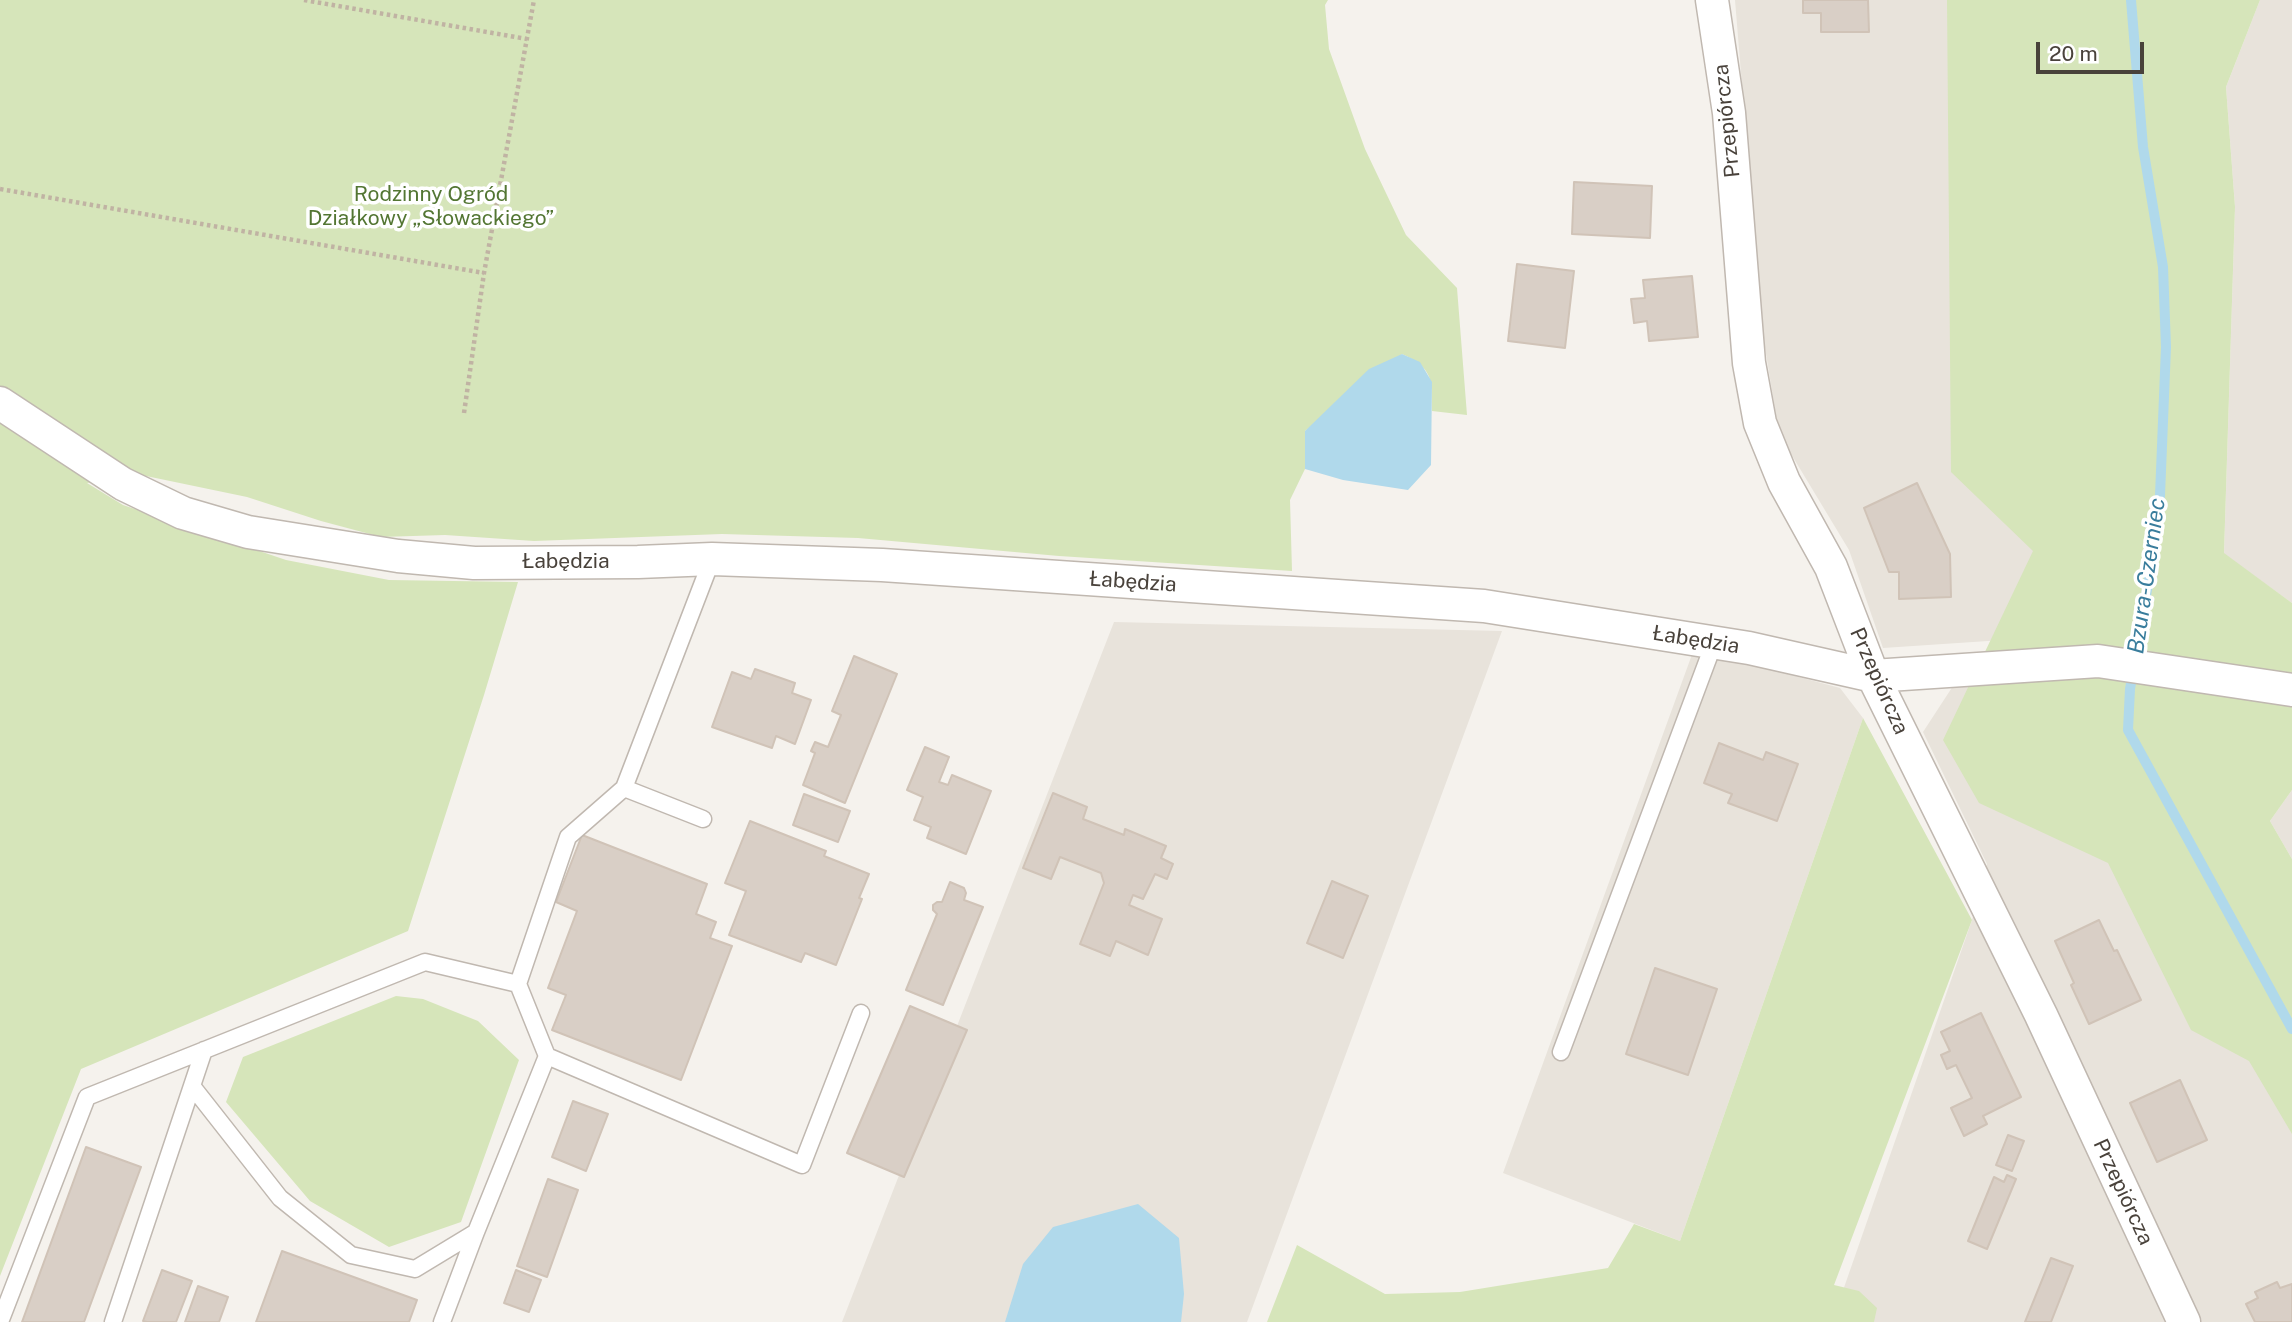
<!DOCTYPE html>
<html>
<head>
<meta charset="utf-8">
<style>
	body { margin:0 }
	#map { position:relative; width:2292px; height:1322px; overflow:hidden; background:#f5f2ed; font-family:"Public Sans",sans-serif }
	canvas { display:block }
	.scale { position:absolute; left:2036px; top:42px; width:108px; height:32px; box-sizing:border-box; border:4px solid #49423b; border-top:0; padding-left:9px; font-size:21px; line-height:24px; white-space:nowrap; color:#49423b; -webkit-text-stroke:5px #fff; paint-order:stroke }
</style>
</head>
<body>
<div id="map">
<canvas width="2292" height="1322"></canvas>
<div class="scale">20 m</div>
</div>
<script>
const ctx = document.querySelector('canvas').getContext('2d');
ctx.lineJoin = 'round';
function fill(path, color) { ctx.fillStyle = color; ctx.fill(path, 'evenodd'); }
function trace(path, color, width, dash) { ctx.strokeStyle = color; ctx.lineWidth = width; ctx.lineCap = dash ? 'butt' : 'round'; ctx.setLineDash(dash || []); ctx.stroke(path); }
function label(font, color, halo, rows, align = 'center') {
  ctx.font = font + ' "Public Sans",sans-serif'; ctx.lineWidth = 7; ctx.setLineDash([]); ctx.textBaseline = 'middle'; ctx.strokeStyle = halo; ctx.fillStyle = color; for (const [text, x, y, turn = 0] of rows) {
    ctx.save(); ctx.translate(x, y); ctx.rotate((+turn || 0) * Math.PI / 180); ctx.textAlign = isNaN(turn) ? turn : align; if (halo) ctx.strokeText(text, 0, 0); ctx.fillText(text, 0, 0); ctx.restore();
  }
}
fill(new Path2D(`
	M1735,0H1950L2108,633L1883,648L1849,550L1779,434L1762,329Z
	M2260,0H2292V603L2224,554L2235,207L2226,87Z
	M1114,622L1502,631L1247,1322H842Z
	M1694,649L1840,688L1863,718L1680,1241L1503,1173Z
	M2116,675L2292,1083V1322H1832L1972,920L1987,864L1923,732L1953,686Z
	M2292,790V859L2270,821Z`), '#e8e3db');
fill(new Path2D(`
	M0,0H1328L1325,5L1329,49L1365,149L1406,235L1457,288L1467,415L1432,411C1432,379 1433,368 1402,354L1305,431V469L1290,500L1292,571L1059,556L858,538L722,534L534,541L445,535L381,537L321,521L247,497L146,476L87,483L123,505L286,560L389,580L518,582L484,695L408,931L81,1069L0,1276Z
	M1947,0H2260L2226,87L2235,207L2224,553L2292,603V790L2270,821L2292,859V1134L2249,1061L2191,1030L2108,863L1979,803L1943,740L2033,551L1951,472Z
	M1863,718L1972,920L1834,1285L1859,1291L1877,1308L1874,1322H1267L1297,1245L1385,1294L1460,1292L1608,1268L1634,1224L1680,1241Z
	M396,996L423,999L478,1021L519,1060L461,1222L389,1247L310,1201L226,1102L243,1057Z`), '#d6e5ba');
fill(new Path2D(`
	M1402,354L1420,362L1432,382L1431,465L1408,490L1343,480L1305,469V431L1369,369Z
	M1138,1204L1179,1238L1184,1294L1181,1322H1005L1023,1264L1053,1227Z`), '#b0d9eb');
trace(new Path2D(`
	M2131,0L2143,147L2163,267L2166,347L2159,520L2130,689L2128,730L2292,1029`), '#b0d9eb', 10);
const building = new Path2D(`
	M1803,0H1868L1869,32H1821V13H1803Z
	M1574,182L1652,186L1650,238L1572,234Z
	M1517,264L1574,271L1565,348L1508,341Z
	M1692,276L1698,337L1649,341L1647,321L1634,323L1631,299L1645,298L1643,280Z
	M1917,483L1950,554L1951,597L1899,599V572H1889L1864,508Z
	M854,656L897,674L845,803L803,785L815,753L811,751L815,742L828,747L841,715L832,711Z
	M755,669L795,683L792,693L811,700L795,744L776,736L772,748L712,727L732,672L751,679Z
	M1719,743L1763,760L1766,752L1798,764L1777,821L1728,803L1732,794L1704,783Z
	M925,747L949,757L939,782L948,785L952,775L991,791L966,854L927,838L931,827L914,820L923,797L907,790Z
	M1053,793L1087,807L1083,819L1124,835L1125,829L1166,846L1161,858L1173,864L1167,879L1155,874L1143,899L1133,895L1129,905L1162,919L1148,955L1116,941L1110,956L1080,944L1104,883L1101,873L1060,857L1051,879L1023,868Z
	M804,794L850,811L838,842L793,825Z
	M750,821L826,851L824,856L869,874L859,898L862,899L836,965L805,953L801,962L729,935L746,891L725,883Z
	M582,835L707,884L696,914L716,922L710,938L732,946L681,1080L552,1030L566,995L548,988L577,911L556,902Z
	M1332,881L1368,896L1343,958L1307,943Z
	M950,882L964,888L966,893L964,900L983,907L943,1005L906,990L937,914L933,910V905L937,902H942Z
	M2099,920L2114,951L2117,950L2141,1000L2089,1024L2071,985L2074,983L2055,941Z
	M1655,968L1717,989L1688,1075L1626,1054Z
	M910,1006L967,1030L904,1177L847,1153Z
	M1981,1013L2021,1097L1983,1116L1987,1124L1964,1136L1951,1108L1972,1098L1956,1065L1947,1069L1941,1055L1950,1051L1941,1032Z
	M2180,1080L2207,1140L2157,1162L2130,1103Z
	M573,1101L608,1114L586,1171L552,1157Z
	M2008,1135L2024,1141L2012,1171L1996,1165Z
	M86,1147L141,1167L84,1322H22Z
	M2007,1175L2016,1179L1987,1249L1968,1241L1994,1177L2004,1182Z
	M548,1179L578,1190L547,1277L517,1266Z
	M282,1251L417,1300L409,1322H256Z
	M2051,1258L2073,1266L2051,1322H2025Z
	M162,1270L192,1281L176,1322H147L143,1321Z
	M516,1270L541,1280L529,1312L504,1303Z
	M2277,1282L2280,1288L2292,1284V1322H2255L2246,1304L2258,1298L2255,1292Z
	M198,1286L228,1297L219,1322H185Z`);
fill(building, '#d9cfc6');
trace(building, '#d0c3b7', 2);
const service = new Path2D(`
	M703,819L624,788L712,559
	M1561,1052L1714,643
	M547,1056L802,1165L861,1013
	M192,1086L280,1198L351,1255L415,1269L476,1232L547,1056L518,984
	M0,1322L87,1097L425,962L518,984L568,837L624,788
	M113,1322L204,1050
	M442,1322L476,1232`);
const minor = new Path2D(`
	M1712,0L1729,113L1749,363L1760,423L1784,482L1831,567L1873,676L2041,1015L2184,1322
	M0,403L123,484L183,513L248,532L398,556L474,563L638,562L712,559L882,565L1484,606L1749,648L1873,676L2098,661L2292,690`);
trace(service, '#c0b8b0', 19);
trace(minor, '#c0b8b0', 35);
trace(new Path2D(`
	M304,0L527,39
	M0,189L484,273
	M464,413L484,273L534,0`), '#c0b3a3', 4.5, [3.5, 3.5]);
trace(service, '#fff', 16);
trace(minor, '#fff', 32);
label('21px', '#49423b', '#fff', [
	["Przepiórcza",1727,121,-96],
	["Łabędzia",566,562],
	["Łabędzia",1133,582,4],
	["Łabędzia",1696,640,9],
	["Przepiórcza",1879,681,66],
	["Przepiórcza",2123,1192,65]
]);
label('21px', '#537633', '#fff', [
	["Rodzinny Ogród",431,195],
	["Działkowy „Słowackiego”",431,219]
]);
label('italic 23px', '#397d9c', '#fff', [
	["Bzura-Czerniec",2147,576,-82]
]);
</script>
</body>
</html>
